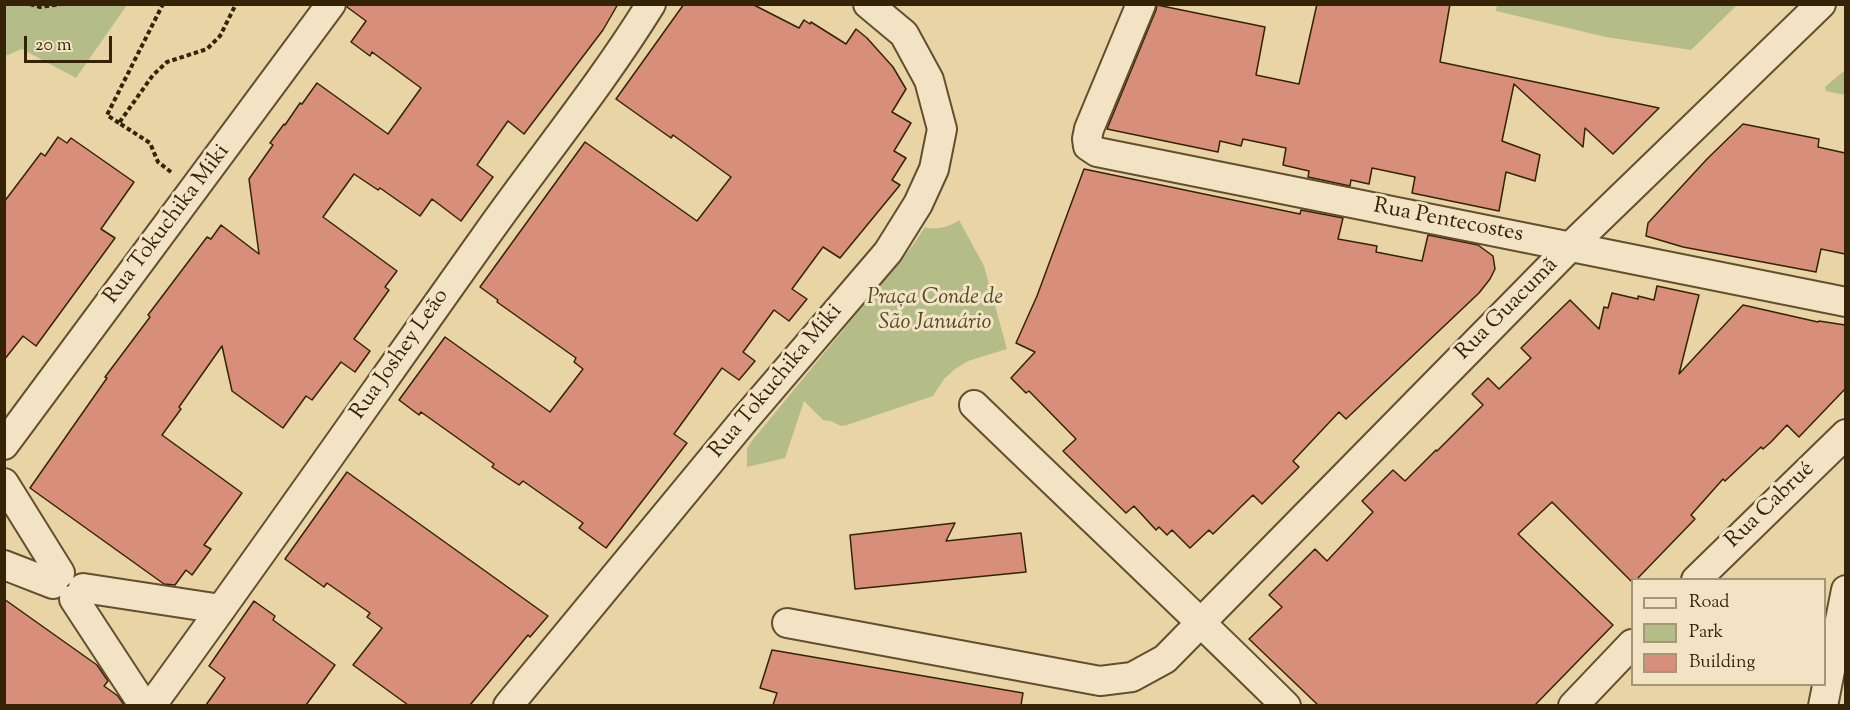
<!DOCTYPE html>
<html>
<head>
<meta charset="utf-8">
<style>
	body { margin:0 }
	#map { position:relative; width:1850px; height:710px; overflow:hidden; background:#e9d4a5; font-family:"Sorts Mill Goudy",serif }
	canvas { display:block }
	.frame { position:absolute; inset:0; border:6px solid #352307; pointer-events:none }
	.legend { position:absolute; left:1631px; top:578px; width:195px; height:108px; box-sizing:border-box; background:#f1e3c4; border:2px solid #a69678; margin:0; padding:8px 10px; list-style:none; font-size:18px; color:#352307 }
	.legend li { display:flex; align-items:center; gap:12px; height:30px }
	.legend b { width:30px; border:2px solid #a69678 }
	.scale { position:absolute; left:24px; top:36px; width:88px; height:27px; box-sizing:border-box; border:3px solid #352307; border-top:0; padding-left:8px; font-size:18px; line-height:21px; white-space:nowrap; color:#352307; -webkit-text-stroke:4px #f1e3c4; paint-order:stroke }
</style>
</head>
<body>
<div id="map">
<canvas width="1850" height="710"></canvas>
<div class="frame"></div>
<ul class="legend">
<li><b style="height:8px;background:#f1e3c4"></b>Road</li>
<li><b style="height:16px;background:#b4bd88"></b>Park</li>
<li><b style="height:16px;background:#d78f7b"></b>Building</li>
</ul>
<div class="scale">20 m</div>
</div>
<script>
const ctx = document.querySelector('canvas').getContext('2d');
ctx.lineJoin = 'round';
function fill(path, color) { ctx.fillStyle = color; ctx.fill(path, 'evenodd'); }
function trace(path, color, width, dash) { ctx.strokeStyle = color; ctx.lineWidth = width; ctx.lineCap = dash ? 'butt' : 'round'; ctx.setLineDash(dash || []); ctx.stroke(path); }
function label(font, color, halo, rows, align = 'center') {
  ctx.font = font + ' "Sorts Mill Goudy",serif'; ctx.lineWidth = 6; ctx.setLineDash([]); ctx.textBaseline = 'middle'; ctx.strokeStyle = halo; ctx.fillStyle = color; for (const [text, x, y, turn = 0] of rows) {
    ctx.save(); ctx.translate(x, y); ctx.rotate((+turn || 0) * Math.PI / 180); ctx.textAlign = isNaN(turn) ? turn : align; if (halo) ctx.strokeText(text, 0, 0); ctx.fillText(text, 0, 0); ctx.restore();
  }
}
fill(new Path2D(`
	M5,4H127V5L76,78L22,49L5,56Z
	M1497,5V4L1737,5L1691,50L1606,37L1496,11Z
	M1845,70V95L1826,91L1825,87Z
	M959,220L984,266L1007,349L968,361L955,369L944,379L933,396L847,425L841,426L831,421L823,420L804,401L785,458L747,467V449L751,442L913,245L925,227C934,231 952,226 959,220Z`), '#b4bd88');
const building = new Path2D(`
	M347,4H618L603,30L524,134L508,121L477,165L493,177L461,221L432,199L420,216L380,188L378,190L354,174L323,217L397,271L385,287L389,290L354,339L370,351L355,372L341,362L312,400L306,396L283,428L232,391L222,346L179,407L181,409L162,435L242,493L204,545L211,549L192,575L186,570L175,585L164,584L30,488L107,378L105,377L150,317L148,315L207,237L211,239L221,225L259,254L249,179L273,145L270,143L284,124L285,125L300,103L302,104L317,83L388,134L421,88L372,52L370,56L351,42L366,21L347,7Z
	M684,4H752L799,28L804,20L810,24L811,22L846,44L856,29L867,38L893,67L906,89L892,112L911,123L894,151L906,158L892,180L900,185L840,258L823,247L792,289L807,299L789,321L774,310L743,352L755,361L739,380L722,368L674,434L687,443L606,548L579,528L583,523L523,481L519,485L492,467L494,464L421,412L419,415L399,400L445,337L550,412L583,369L574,362L576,358L497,302L498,300L480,287L585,142L697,221L731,177L673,135L671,138L616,99Z
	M1317,4H1450L1440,62L1659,108L1613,154L1585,128L1583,147L1514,84L1502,141L1540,155L1535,181L1506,172L1499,211L1412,193L1415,177L1372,168L1369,184L1351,180L1350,186L1308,177L1309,171L1283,165L1286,148L1243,139L1241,146L1220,141L1218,152L1107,129L1156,10L1157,5L1265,27L1256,75L1299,84Z
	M1743,124L1819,139L1818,147L1845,153V254L1821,249L1816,272L1683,247L1646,236L1648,223L1707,159Z
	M58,137L67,143L71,138L134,182L101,229L115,238L36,346L23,336L4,360V202L41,153L45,156Z
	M1084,169L1300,214L1301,210L1343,218L1338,239L1377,246L1376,252L1422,261L1428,235L1478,245L1493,256L1495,269L1490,279L1479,293L1346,419L1339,412L1293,461L1299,467L1262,504L1253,495L1213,534L1209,530L1190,548L1172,530L1167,535L1159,527L1156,530L1134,506L1126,513L1063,451L1076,439L1029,391L1026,393L1011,378L1035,352L1016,343L1037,296Z
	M1657,286L1699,295L1679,374L1743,305L1818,322L1819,321L1845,325V389L1799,437L1787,425L1771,442L1763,449L1761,447L1725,481L1723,479L1691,515L1695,519L1637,579H1632V582L1552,502L1518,534L1613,625L1535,705H1318L1249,639L1282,607L1269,595L1315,549L1327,561L1373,512L1362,501L1393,470L1405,481L1436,450L1437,451L1483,405L1472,394L1488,378L1499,389L1531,358L1521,348L1570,300L1599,329L1604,307L1608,308L1612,293L1638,299V296L1654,300Z
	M347,472L548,616L530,637L528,635L470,705H408L353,665L382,628L367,617L370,613L327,583L324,587L285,559Z
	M955,523L946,541L1021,533L1026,572L855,589L850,535Z
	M4,599L97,665L108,681L104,686L118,696L124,705H4Z
	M254,601L275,616L273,620L335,665L306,705H206L225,678L209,666Z
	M772,650L1023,693L1021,705H773L777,693L760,688Z`);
fill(building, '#d78f7b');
trace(building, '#352307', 1.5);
const street = new Path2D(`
	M1141,4L1089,129L1087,139L1088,146L1097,152L1846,302
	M974,405C1077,505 1183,604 1286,706
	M4,445L331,4
	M4,483L60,573
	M4,565L53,584
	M1696,580L1846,434
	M83,588L221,609
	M74,599L144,706
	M787,623L1100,681L1132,677L1165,659L1571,246L1821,4
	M151,706C264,551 374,393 485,237C540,159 601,85 651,4
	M508,706L745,419L888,252L918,204L934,169L942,129L929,80L904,34L868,4
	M1573,706L1632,644
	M1823,706L1846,590`);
trace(street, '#624f2e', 32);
trace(new Path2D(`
	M30,4L40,7L61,4
	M119,123L107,115L163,4
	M171,172L158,162L150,143L119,123L153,75L167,62L207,49L220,36L236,4`), '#352307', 4, [4.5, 3]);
trace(street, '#f1e3c4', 28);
label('22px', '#352307', '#f1e3c4', [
	["Rua Pentecostes",1448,222,11],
	["Rua Tokuchika Miki",168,225,-53],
	["Rua Guacumã",1508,310,-45],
	["Rua Joshey Leão",401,355,-55],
	["Rua Tokuchika Miki",777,382,-50],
	["Rua Cabrué",1771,506,-44]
]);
label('italic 22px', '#554a27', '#f1e3c4', [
	["Praça Conde de",935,299],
	["São Januário",935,324]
]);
</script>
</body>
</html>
